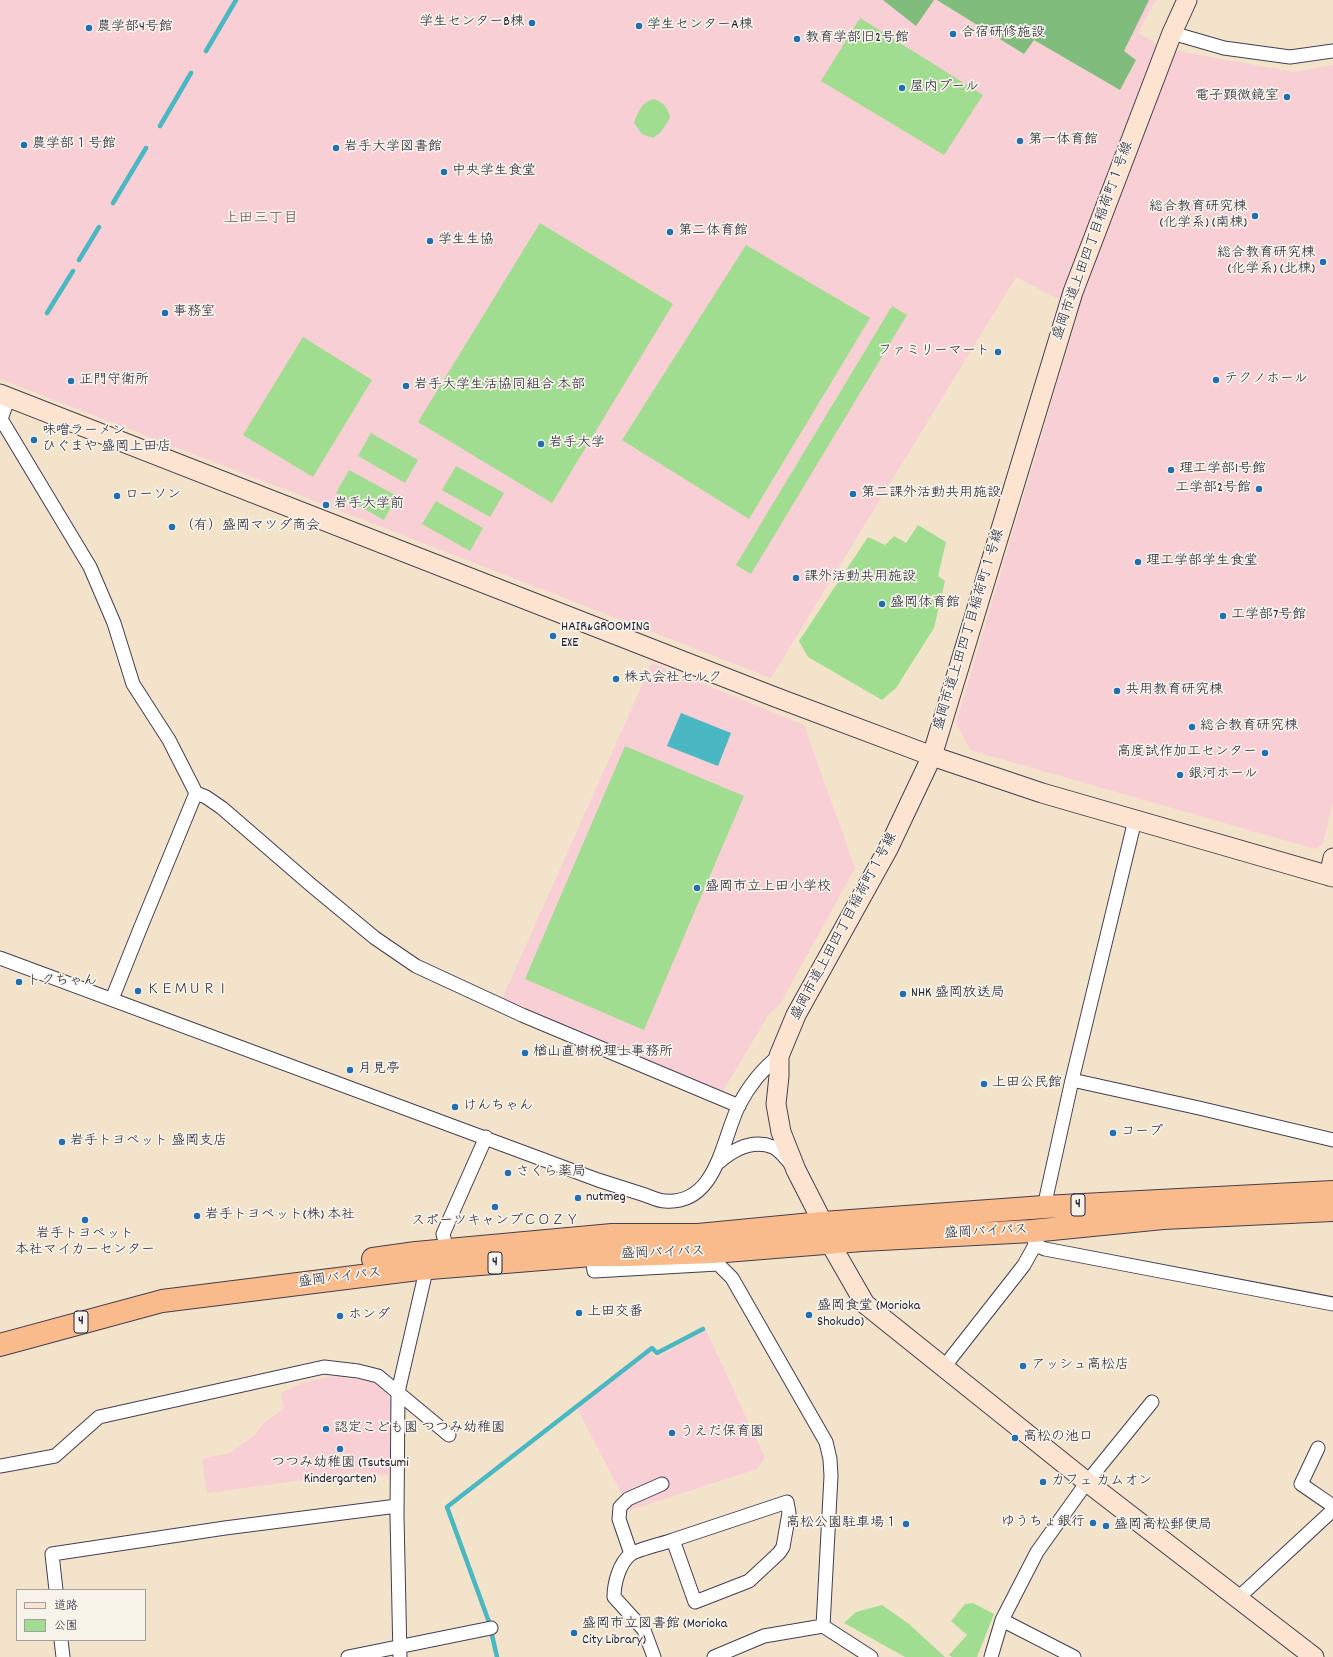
<!DOCTYPE html>
<html>
<head>
<meta charset="utf-8">
<style>
	body { margin:0 }
	#map { position:relative; width:1333px; height:1657px; overflow:hidden; background:#f4e3cb; font-family:Dekko,"Klee One",sans-serif }
	canvas { display:block }
	.legend { position:absolute; left:16px; top:1589px; width:130px; height:52px; box-sizing:border-box; background:#f7f3e8; border:1px solid #a29fa3; margin:0; padding:5px 7px; list-style:none; font-size:12px; color:#22223b }
	.legend li { display:flex; align-items:center; gap:8px; height:20px }
	.legend b { width:20px; border:1px solid #a29fa3 }
</style>
</head>
<body>
<div id="map">
<canvas width="1333" height="1657"></canvas>
<ul class="legend">
<li><b style="height:5px;background:#fde4d1"></b>道路</li>
<li><b style="height:11px;background:#a0dd91"></b>公園</li>
</ul>
</div>
<script>
const ctx = document.querySelector('canvas').getContext('2d');
ctx.lineJoin = 'round';
function fill(path, color) { ctx.fillStyle = color; ctx.fill(path, 'evenodd'); }
function trace(path, color, width, dash) { ctx.strokeStyle = color; ctx.lineWidth = width; ctx.lineCap = dash ? 'butt' : 'round'; ctx.setLineDash(dash || []); ctx.stroke(path); }
function label(font, color, halo, rows, align = 'center') {
  ctx.font = font + ' Dekko,"Klee One",sans-serif'; ctx.lineWidth = 3.5; ctx.setLineDash([]); ctx.textBaseline = 'middle'; ctx.strokeStyle = halo; ctx.fillStyle = color; for (const [text, x, y, turn = 0] of rows) {
    ctx.save(); ctx.translate(x, y); ctx.rotate((+turn || 0) * Math.PI / 180); ctx.textAlign = isNaN(turn) ? turn : align; if (halo) ctx.strokeText(text, 0, 0); ctx.fillText(text, 0, 0); ctx.restore();
  }
}
fill(new Path2D(`
	M0,0H1156L1138,33L1166,49L1294,72L1333,65V801L1323,844L1315,849L970,750L956,723L1079,310L1016,277L771,678L0,379Z
	M652,663L804,725L855,868L780,1004L769,1014L723,1091L502,999Z
	M706,1330L765,1458L757,1469L630,1510L577,1408L650,1351L656,1358Z
	M332,1376L374,1382L389,1396L393,1409L389,1475L354,1473L207,1493L202,1459L230,1453L255,1435L265,1422L284,1409L281,1393L302,1383Z`), '#f7cfd4');
fill(new Path2D(`
	M860,18L983,95L944,155L821,81Z
	M653,99C662,101 669,108 670,118L661,132L653,138L642,134L634,123C638,112 641,103 653,99Z
	M540,223L673,304L552,503L418,422Z
	M746,245L870,318L749,519L622,440Z
	M892,306L907,315L751,574L736,565Z
	M303,337L372,380L313,477L243,435Z
	M371,433L418,460L405,483L358,456Z
	M456,466L504,493L490,517L442,490Z
	M349,470L397,496L384,520L336,493Z
	M436,501L483,528L470,551L422,524Z
	M918,525L946,542L938,576L945,581L934,628L896,688L882,700L808,657L799,641L868,537L885,545L894,536L906,543Z
	M625,746L744,796L644,1030L525,979Z
	M973,1603L994,1614L977,1657H952L949,1655L967,1635L951,1621L965,1604Z
	M882,1605L909,1624L945,1657H905L844,1623L856,1612Z`), '#a0dd91');
fill(new Path2D(`
	M883,0H934L916,26Z
	M937,0H1149L1124,51L1136,60L1120,90L1034,40L1024,54Z`), '#80bc7b');
fill(new Path2D(`
	M681,713L731,733L718,766L667,746Z`), '#4ab8c2');
trace(new Path2D(`
	M206,51L236,0
	M160,126L191,73
	M113,203L146,148
	M79,260L99,227
	M47,313L73,271
	M497,1657L489,1622L447,1507L652,1348L657,1353L703,1329`), '#4ab8c2', 4.5);
const street = new Path2D(`
	M1172,33L1224,48L1290,57L1333,51
	M9,397L1,419L90,567L114,623L133,684L169,740L196,793L206,797L222,808L311,885L375,938L416,966L522,1015L739,1106
	M0,958L598,1180C614,1185 629,1190 645,1195C651,1197 658,1201 665,1201C717,1205 722,1139 739,1105C749,1086 762,1069 779,1056
	M112,999L140,929L196,793
	M1072,1080L1199,1108L1333,1140
	M719,1162C734,1149 753,1139 773,1147C780,1150 786,1159 791,1164
	M1044,1207L1072,1080L1135,820
	M1032,1231L1035,1245L1045,1249L1333,1304
	M447,1250L443,1234L486,1137
	M592,1255L594,1271L718,1264L732,1278L826,1442L830,1459L831,1476L823,1626
	M944,1367L1024,1265L1035,1245
	M1318,1448L1301,1484L1333,1506
	M0,1466L55,1456L99,1417L324,1367L358,1371L378,1376L449,1435
	M787,1502L789,1513L783,1547L779,1553L749,1581L695,1602L673,1540Z
	M631,1554L619,1519L620,1507L628,1499L662,1484
	M56,1590L52,1554L225,1528L397,1506
	M1237,1599L1333,1510
	M1002,1620L1074,1657
	M61,1640L63,1657
	M348,1657L491,1628
	M400,1657L397,1516L398,1392L428,1262
	M654,1657L644,1630L614,1597C614,1584 619,1563 631,1554C636,1550 665,1543 673,1540
	M714,1657L764,1636L823,1626L871,1657
	M991,1657L1002,1620L1037,1552L1087,1482L1152,1402`);
const secondary = new Path2D(`
	M1187,0L1172,33L1073,292L932,756L888,849L796,1015L779,1056V1076L776,1104L781,1132L796,1170L823,1223L830,1243L865,1304L1087,1482L1314,1657
	M0,394L775,697L932,756L1042,793L1333,877
	M1329,876L1333,858`);
const highway = new Path2D(`
	M373,1259L416,1253L612,1235H698L823,1223L1044,1207L1333,1192
	M0,1345L162,1301L418,1269L592,1255H630L713,1252L862,1240L1032,1231L1163,1218L1333,1210`);
trace(street, '#423f51', 15);
trace(secondary, '#423f51', 21);
trace(highway, '#423f51', 24);
trace(street, '#fff', 13);
trace(secondary, '#fde4d1', 19);
trace(highway, '#fabb8c', 22);
for (const [x, y, r, color] of [
	[532,23,4,"#1f6fb2"],
	[639,26,4,"#1f6fb2"],
	[89,28,4,"#1f6fb2"],
	[953,34,4,"#1f6fb2"],
	[797,39,4,"#1f6fb2"],
	[902,88,4,"#1f6fb2"],
	[1287,97,4,"#1f6fb2"],
	[1020,141,4,"#1f6fb2"],
	[24,145,4,"#1f6fb2"],
	[336,148,4,"#1f6fb2"],
	[444,172,4,"#1f6fb2"],
	[1255,216,4,"#1f6fb2"],
	[670,232,4,"#1f6fb2"],
	[430,241,4,"#1f6fb2"],
	[1323,262,4,"#1f6fb2"],
	[165,313,4,"#1f6fb2"],
	[998,352,4,"#1f6fb2"],
	[1216,380,4,"#1f6fb2"],
	[71,381,4,"#1f6fb2"],
	[406,386,4,"#1f6fb2"],
	[34,440,4,"#1f6fb2"],
	[541,444,4,"#1f6fb2"],
	[1171,470,4,"#1f6fb2"],
	[1259,489,4,"#1f6fb2"],
	[853,494,4,"#1f6fb2"],
	[117,496,4,"#1f6fb2"],
	[326,505,4,"#1f6fb2"],
	[172,527,4,"#1f6fb2"],
	[1138,562,4,"#1f6fb2"],
	[796,578,4,"#1f6fb2"],
	[882,604,4,"#1f6fb2"],
	[1223,616,4,"#1f6fb2"],
	[553,636,4,"#1f6fb2"],
	[616,679,4,"#1f6fb2"],
	[1117,691,4,"#1f6fb2"],
	[1192,727,4,"#1f6fb2"],
	[1265,753,4,"#1f6fb2"],
	[1180,775,4,"#1f6fb2"],
	[697,888,4,"#1f6fb2"],
	[19,982,4,"#1f6fb2"],
	[138,991,4,"#1f6fb2"],
	[903,994,4,"#1f6fb2"],
	[525,1053,4,"#1f6fb2"],
	[350,1070,4,"#1f6fb2"],
	[984,1084,4,"#1f6fb2"],
	[455,1107,4,"#1f6fb2"],
	[1113,1133,4,"#1f6fb2"],
	[62,1142,4,"#1f6fb2"],
	[508,1173,4,"#1f6fb2"],
	[578,1198,4,"#1f6fb2"],
	[495,1207,4,"#1f6fb2"],
	[197,1216,4,"#1f6fb2"],
	[85,1220,4,"#1f6fb2"],
	[579,1313,4,"#1f6fb2"],
	[809,1315,4,"#1f6fb2"],
	[340,1316,4,"#1f6fb2"],
	[1023,1366,4,"#1f6fb2"],
	[326,1429,4,"#1f6fb2"],
	[672,1433,4,"#1f6fb2"],
	[1015,1438,4,"#1f6fb2"],
	[340,1449,4,"#1f6fb2"],
	[1043,1482,4,"#1f6fb2"],
	[1093,1523,4,"#1f6fb2"],
	[906,1524,4,"#1f6fb2"],
	[1106,1526,4,"#1f6fb2"],
	[574,1633,4,"#1f6fb2"]
]) { const dot = new Path2D(); dot.arc(x, y, r, 0, 2 * Math.PI); ctx.fillStyle = color; ctx.fill(dot); trace(dot, '#f7f3e8', 1.5); }
for (const [x, y, w] of [
	[1078,1205,14],
	[495,1263,14],
	[81,1322,14]
]) { const box = new Path2D(); box.roundRect(x - w / 2, y - 11, w, 22, 3); ctx.fillStyle = '#f7f3e8'; ctx.fill(box); trace(box, '#22223b', 1); }
label('bold 13px', '#22223b', null, [
	["4",1078,1205],
	["4",495,1263],
	["4",81,1322]
]);
label('14px', '#22223b', '#f7f3e8', [
	["学生センターB棟",524,23,"right"],
	["学生センターA棟",647,26],
	["農学部4号館",97,28],
	["合宿研修施設",961,34],
	["教育学部旧2号館",805,39],
	["屋内プール",910,88],
	["電子顕微鏡室",1279,97,"right"],
	["第一体育館",1028,141],
	["農学部１号館",32,145],
	["岩手大学図書館",344,148],
	["中央学生食堂",452,172],
	["総合教育研究棟",1247,208,"right"],
	["(化学系) (南棟)",1247,224,"right"],
	["第二体育館",678,232],
	["学生生協",438,241],
	["総合教育研究棟",1315,254,"right"],
	["(化学系) (北棟)",1315,270,"right"],
	["事務室",173,313],
	["ファミリーマート",990,352,"right"],
	["テクノホール",1224,380],
	["正門守衛所",79,381],
	["岩手大学生活協同組合 本部",414,386],
	["味噌ラーメン",42,432],
	["ひぐまや 盛岡上田店",42,448],
	["岩手大学",549,444],
	["理工学部1号館",1179,470],
	["工学部2号館",1251,489,"right"],
	["第二課外活動共用施設",861,494],
	["ローソン",125,496],
	["岩手大学前",334,505],
	["（有）盛岡マツダ商会",180,527],
	["理工学部学生食堂",1146,562],
	["課外活動共用施設",804,578],
	["盛岡体育館",890,604],
	["工学部7号館",1231,616],
	["HAIR&GROOMING",561,628],
	["EXE",561,644],
	["株式会社セルク",624,679],
	["共用教育研究棟",1125,691],
	["総合教育研究棟",1200,727],
	["高度試作加工センター",1257,753,"right"],
	["銀河ホール",1188,775],
	["盛岡市立上田小学校",705,888],
	["トクちゃん",27,982],
	["ＫＥＭＵＲＩ",146,991],
	["NHK 盛岡放送局",911,994],
	["楢山直樹税理士事務所",533,1053],
	["月見亭",358,1070],
	["上田公民館",992,1084],
	["けんちゃん",463,1107],
	["コープ",1121,1133],
	["岩手トヨペット 盛岡支店",70,1142],
	["さくら薬局",516,1173],
	["nutmeg",586,1198],
	["岩手トヨペット(株) 本社",205,1216],
	["スポーツキャンプＣＯＺＹ",495,1222,"center"],
	["岩手トヨペット",85,1235,"center"],
	["本社マイカーセンター",85,1251,"center"],
	["盛岡食堂 (Morioka",817,1307],
	["Shokudo)",817,1323],
	["上田交番",587,1313],
	["ホンダ",348,1316],
	["アッシュ高松店",1031,1366],
	["認定こども園 つつみ幼稚園",334,1429],
	["うえだ保育園",680,1433],
	["高松の池口",1023,1438],
	["つつみ幼稚園 (Tsutsumi",340,1464,"center"],
	["Kindergarten)",340,1480,"center"],
	["カフェ カムオン",1051,1482],
	["ゆうちょ銀行",1085,1523,"right"],
	["高松公園駐車場１",898,1524,"right"],
	["盛岡高松郵便局",1114,1526],
	["盛岡市立図書館 (Morioka",582,1625],
	["City Library)",582,1641]
], 'left');
label('14px', '#22223b', '#f7f3e8', [
	["盛岡市道上田四丁目稲荷町１号線",1094,241,-70],
	["盛岡市道上田四丁目稲荷町１号線",970,630,-73],
	["盛岡市道上田四丁目稲荷町１号線",845,927,-62],
	["盛岡バイパス",986,1233,-3],
	["盛岡バイパス",663,1254,-2],
	["盛岡バイパス",340,1279,-7]
]);
label('15px', '#674f58', '#f7f3e8', [
	["上田三丁目",261,220]
]);
</script>
</body>
</html>
